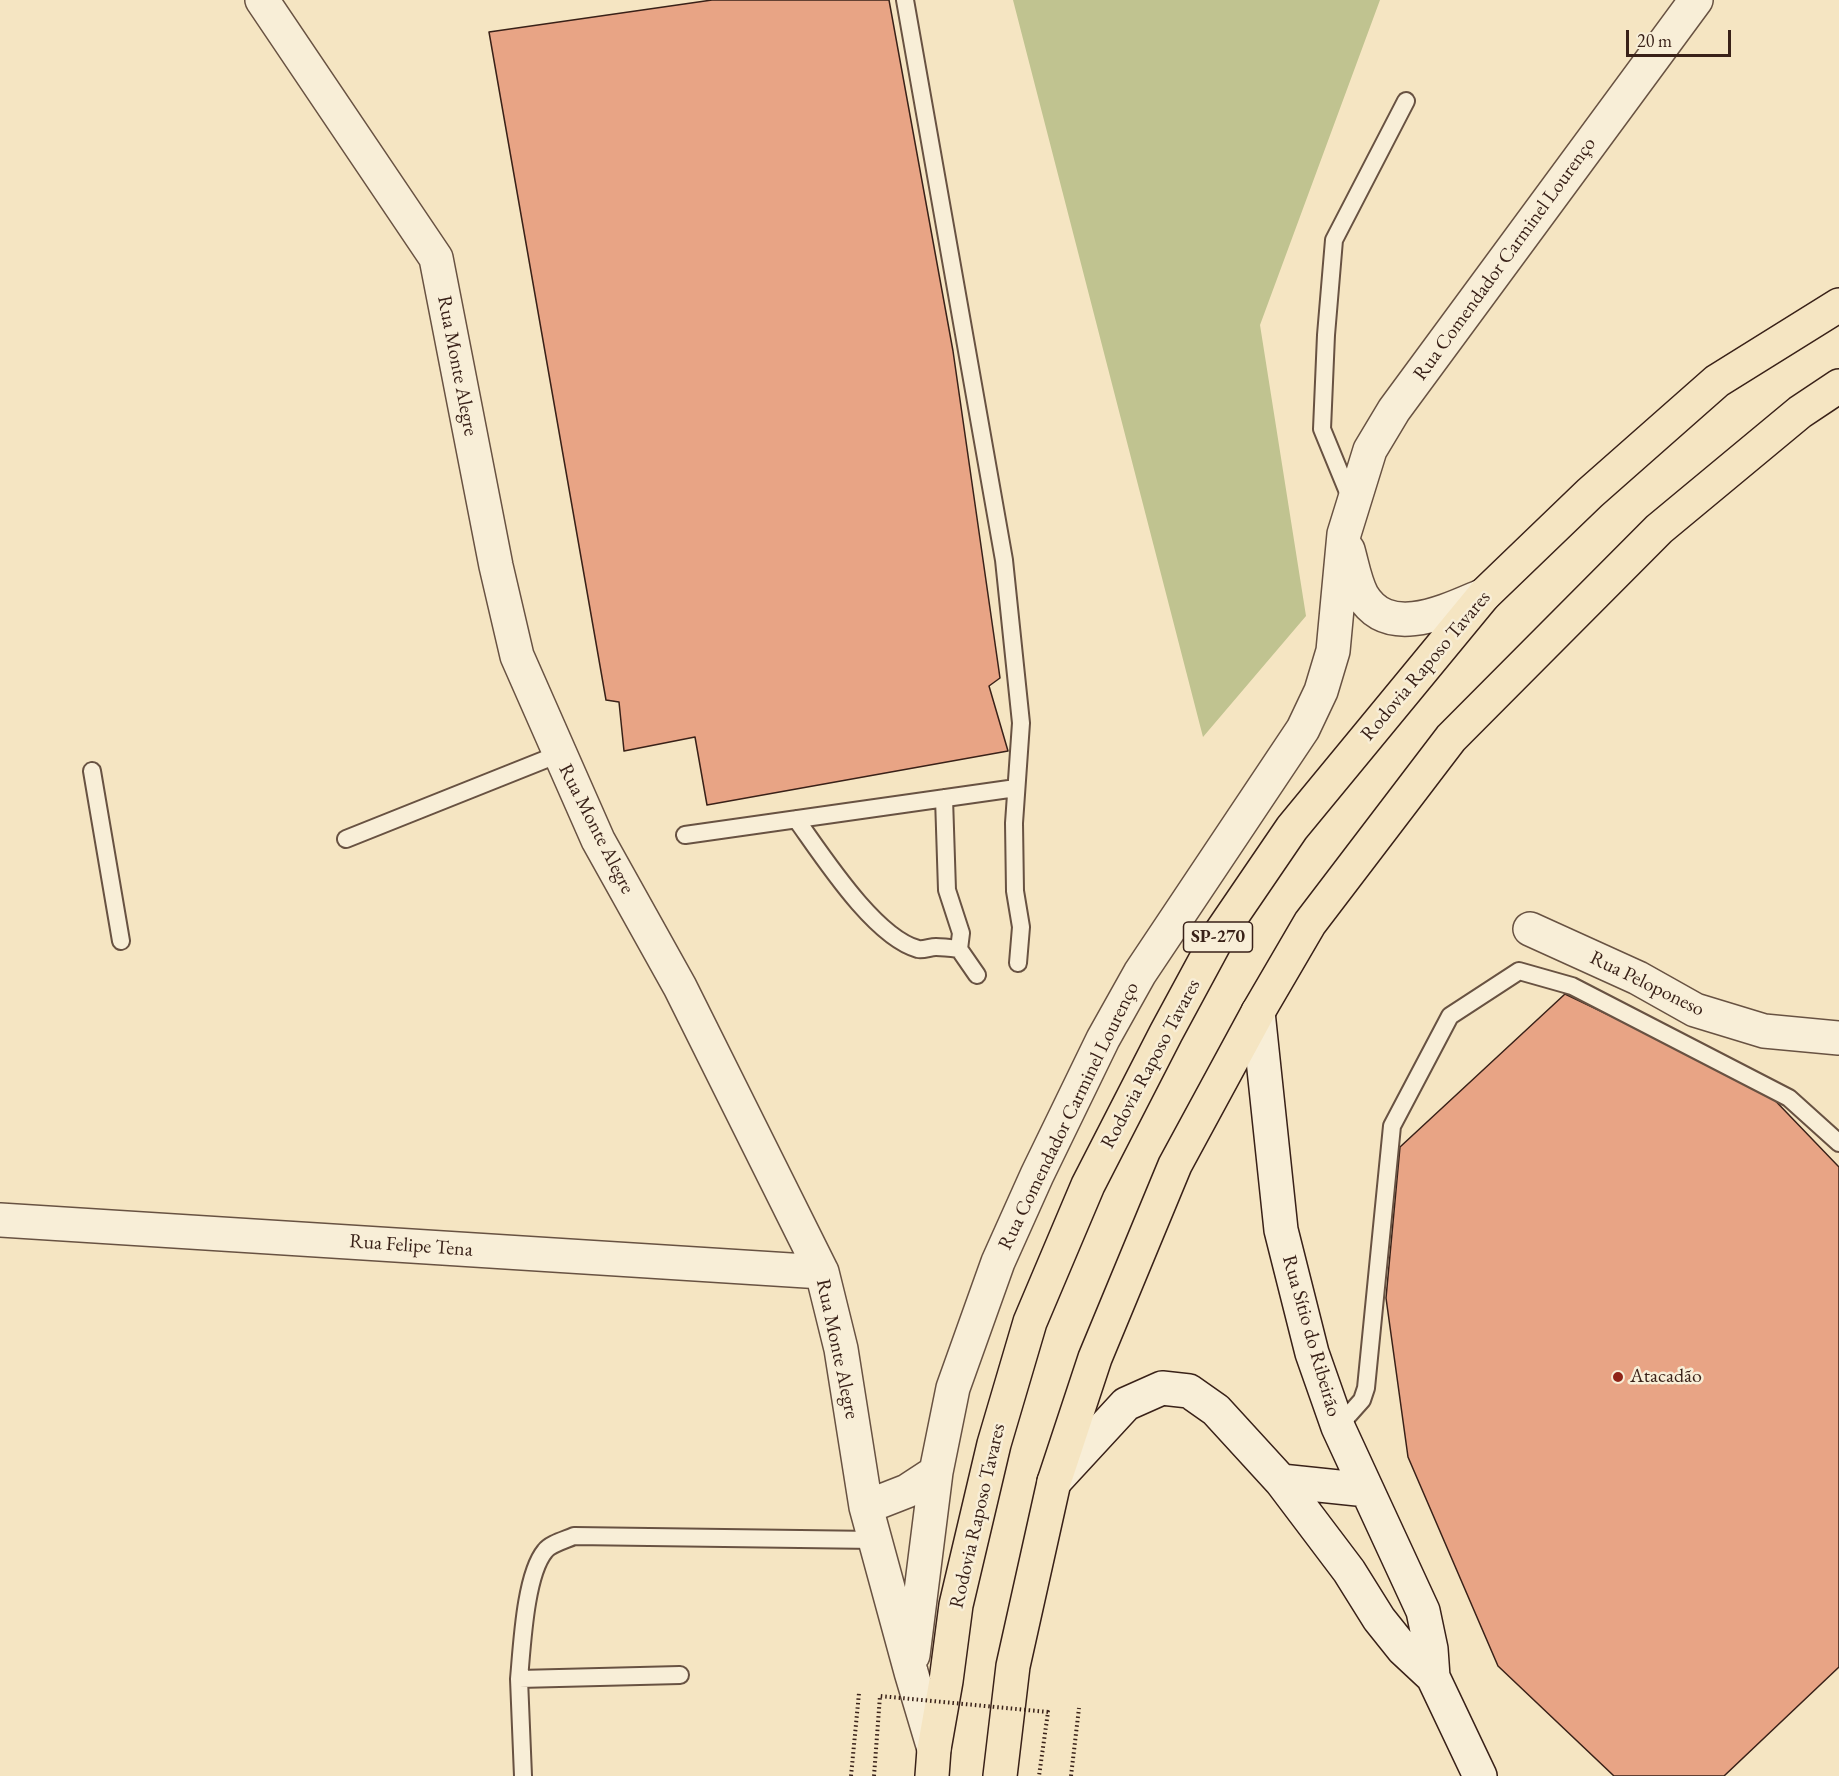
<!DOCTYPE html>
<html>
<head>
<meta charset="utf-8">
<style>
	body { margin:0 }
	#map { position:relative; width:1839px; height:1776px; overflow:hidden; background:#f5e5c2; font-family:"EB Garamond",serif }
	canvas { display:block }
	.scale { position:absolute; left:1626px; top:30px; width:105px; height:27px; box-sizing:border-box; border:3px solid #392118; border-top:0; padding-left:8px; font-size:18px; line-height:21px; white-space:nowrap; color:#392118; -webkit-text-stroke:4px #f8eed7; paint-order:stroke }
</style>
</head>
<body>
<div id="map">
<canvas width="1839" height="1776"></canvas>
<div class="scale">20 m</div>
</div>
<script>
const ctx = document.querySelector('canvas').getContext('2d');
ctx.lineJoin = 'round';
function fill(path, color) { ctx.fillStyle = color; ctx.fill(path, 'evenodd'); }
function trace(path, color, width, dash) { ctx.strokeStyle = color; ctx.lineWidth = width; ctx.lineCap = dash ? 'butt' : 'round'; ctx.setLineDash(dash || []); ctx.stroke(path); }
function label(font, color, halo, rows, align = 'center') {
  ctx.font = font + ' "EB Garamond",serif'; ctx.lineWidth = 5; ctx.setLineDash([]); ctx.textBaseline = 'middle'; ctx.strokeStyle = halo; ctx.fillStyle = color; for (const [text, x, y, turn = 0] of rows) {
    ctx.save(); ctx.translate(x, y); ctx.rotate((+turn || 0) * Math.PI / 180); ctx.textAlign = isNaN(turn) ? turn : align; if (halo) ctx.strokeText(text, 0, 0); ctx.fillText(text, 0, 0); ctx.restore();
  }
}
fill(new Path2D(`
	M1013,0H1380L1260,325L1306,616L1203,737Z`), '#c0c390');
const building = new Path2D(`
	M712,0H889L953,351L1000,678L989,686L1008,751L707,805L695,737L624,751L619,702L606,700L489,32Z
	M1565,994L1764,1089L1839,1167V1667L1724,1776H1614L1498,1666L1408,1457L1386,1298L1400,1147Z`);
fill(building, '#e8a485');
trace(building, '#392118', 1.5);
const lane = new Path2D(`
	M905,0L1004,560L1021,723L1014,823L1015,891L1021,927L1018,963
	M1352,502L1322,429L1326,335L1334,240L1406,101
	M92,771L121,941
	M944,798L947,890L961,933L959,949L977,975
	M796,819C822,855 874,937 918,949C924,950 930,947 936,947C943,947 951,948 959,949
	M685,835L1016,788
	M346,839L559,754
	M1338,1427L1362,1400L1366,1388L1392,1126L1450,1016L1519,971L1572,986L1789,1098L1839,1143
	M680,1675L519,1679C522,1647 525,1575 545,1551C550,1544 565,1540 574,1536L875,1540
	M519,1679L523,1776`);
const street = new Path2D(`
	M262,0L436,258L496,566L517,656L598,840L680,987L822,1272L841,1349L866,1507L911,1672L934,1749
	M1348,550C1352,564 1355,582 1362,595C1389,641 1448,610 1484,595
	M1530,929L1638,978L1695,1010L1764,1031L1839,1038
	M0,1220L822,1272
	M866,1507L907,1491L936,1472
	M913,1655L936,1472L953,1388L998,1262L1037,1175L1103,1039L1140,973L1303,729L1321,691L1333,651L1344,534L1370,450L1394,410L1696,0`);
const secondary = new Path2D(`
	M1258,1012L1281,1230L1312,1353L1338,1427L1423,1611L1431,1649L1433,1677L1480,1776
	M1281,1481L1367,1490
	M1054,1482L1126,1404L1162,1388L1189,1391L1216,1410L1281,1481L1349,1571L1379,1619L1403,1649L1433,1677`);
const highway = new Path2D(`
	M932,1776L934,1749L946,1681L956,1605L994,1444L1030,1322L1088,1185L1166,1033L1219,935L1292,828L1484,595L1590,493L1717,381L1839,305
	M1000,1776L1013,1666L1054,1482L1095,1358L1175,1165L1258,1012L1310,923L1451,738L1659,529L1800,412L1839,386`);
trace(lane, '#685242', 20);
trace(street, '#685242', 36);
trace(secondary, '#392118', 36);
trace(highway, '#392118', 36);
trace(new Path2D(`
	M851,1776L859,1693
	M1071,1776L1079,1708`), '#392118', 4, [1.5, 3]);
trace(lane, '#f8eed7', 16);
trace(street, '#f8eed7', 33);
trace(secondary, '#f8eed7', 33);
trace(highway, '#f5e5c2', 33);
trace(new Path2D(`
	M874,1776L880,1696L1048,1712L1039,1776`), '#392118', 4, [1.5, 3]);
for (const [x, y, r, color] of [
	[1618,1377,6,"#8f2418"]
]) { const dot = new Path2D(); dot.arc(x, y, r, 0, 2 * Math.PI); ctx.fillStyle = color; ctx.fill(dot); trace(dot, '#f8eed7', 2); }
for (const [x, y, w] of [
	[1218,937,69]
]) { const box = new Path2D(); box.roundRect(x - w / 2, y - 15, w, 30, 4.5); ctx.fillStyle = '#f8eed7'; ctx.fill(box); trace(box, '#392118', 1.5); }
label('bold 18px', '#392118', null, [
	["SP-270",1218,937]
]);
label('20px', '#392118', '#f8eed7', [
	["Rua Comendador Carminel Lourenço",1505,259,-54],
	["Rua Monte Alegre",457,366,79],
	["Rodovia Raposo Tavares",1426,666,-50],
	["Rua Monte Alegre",596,829,63],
	["Rua Peloponeso",1647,984,26],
	["Rodovia Raposo Tavares",1151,1064,-62],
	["Rua Comendador Carminel Lourenço",1069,1116,-64],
	["Rua Felipe Tena",411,1246,4],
	["Rua Sítio do Ribeirão",1311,1336,74],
	["Rua Monte Alegre",837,1349,78],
	["Rodovia Raposo Tavares",978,1516,-77]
]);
label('20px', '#392118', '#f8eed7', [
	["Atacadão",1630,1377]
], 'left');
</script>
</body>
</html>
